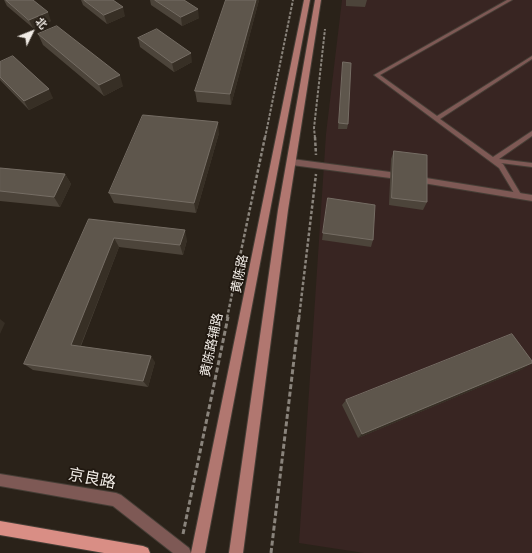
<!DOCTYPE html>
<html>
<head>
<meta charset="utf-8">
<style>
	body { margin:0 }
	#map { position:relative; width:532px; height:553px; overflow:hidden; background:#2a2219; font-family:"Roboto Serif","Noto Sans SC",serif }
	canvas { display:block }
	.north { position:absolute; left:12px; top:12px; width:40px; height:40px; -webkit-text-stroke:3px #201810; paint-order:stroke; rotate:47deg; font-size:11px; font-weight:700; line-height:16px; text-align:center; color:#f0ebe5 }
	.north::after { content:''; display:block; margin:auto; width:14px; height:18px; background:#f0ebe5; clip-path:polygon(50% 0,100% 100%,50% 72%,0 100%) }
</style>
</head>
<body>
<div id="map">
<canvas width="532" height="553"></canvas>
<div class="north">北</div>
</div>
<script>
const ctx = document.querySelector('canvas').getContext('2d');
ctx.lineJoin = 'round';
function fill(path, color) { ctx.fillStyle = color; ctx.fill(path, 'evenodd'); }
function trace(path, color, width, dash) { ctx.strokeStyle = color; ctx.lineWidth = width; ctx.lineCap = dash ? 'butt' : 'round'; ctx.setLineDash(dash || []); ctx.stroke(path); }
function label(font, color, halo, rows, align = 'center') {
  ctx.font = font + ' "Roboto Serif","Noto Sans SC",serif'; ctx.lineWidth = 3.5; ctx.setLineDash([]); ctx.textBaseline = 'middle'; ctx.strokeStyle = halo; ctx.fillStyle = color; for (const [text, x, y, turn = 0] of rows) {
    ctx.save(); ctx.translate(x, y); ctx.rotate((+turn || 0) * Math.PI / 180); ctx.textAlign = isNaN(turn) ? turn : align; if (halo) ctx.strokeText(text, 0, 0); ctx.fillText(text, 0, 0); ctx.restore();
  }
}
fill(new Path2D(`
	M342,0H532V553H364L299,543L326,134Z`), '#382522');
const service = new Path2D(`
	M507,0H512L380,75L437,116L532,56V59L440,119L493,157L532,131V136L499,159L532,163V167L501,163L503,164L522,196L519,198H517L499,168L374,75Z`);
const tertiary = new Path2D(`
	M292,159L390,172L394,175L390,178L292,165L288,162Z
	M426,178L532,195V201L423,183L422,181Z
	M0,474L116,493L121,495L189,548L191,553H173L113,506L0,486Z`);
const secondary = new Path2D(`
	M304,0H310L205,553H191Z
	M315,0H321L288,210L243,553H229L278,210Z`);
const primary = new Path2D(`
	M0,521L143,546L148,548L150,553H104L0,535Z`);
trace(service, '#463e36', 2);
trace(tertiary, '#463e36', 2);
trace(secondary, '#463e36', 2);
trace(primary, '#463e36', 2);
trace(new Path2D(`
	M265,138L293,0
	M315,138L314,128L325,29`), '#8a847c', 2, [3, 1.5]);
trace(new Path2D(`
	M315,137L316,155
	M227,318L265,137
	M299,318L316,174`), '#8a847c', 2.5, [3.5, 2]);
trace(new Path2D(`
	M183,534L228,317
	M271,553L299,317`), '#8a847c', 3, [5, 2.5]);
fill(service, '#7e5955');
fill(tertiary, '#7e5955');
fill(secondary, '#b17770');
fill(primary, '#d98e85');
fill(new Path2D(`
	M4,0H33L51,21L33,28L7,6Z
	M81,0H113L125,16L107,24L83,5Z
	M150,0H184L199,18L182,26L151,5Z
	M226,0H259L231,105L197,102L195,91Z
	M346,0H367L365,7L346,6Z
	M38,34L123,86L104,96L43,45Z
	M138,38L192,62L174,72L140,47Z
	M0,62L53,98L29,110L0,80Z
	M343,62L348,124L347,129H338Z
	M219,133L196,213L114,203L109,193Z
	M394,151L427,202L423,210L389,205L391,159Z
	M0,168L65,174L71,184L60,207L0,201Z
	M328,198L373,240L371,247L322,240Z
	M89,219L187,240L183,255L119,247L81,346L155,362L148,387L33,370L24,364Z
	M523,369L358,438L342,405L346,400Z`), '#4c443a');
fill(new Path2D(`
	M256,0H259L231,105L230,94Z
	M123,7L125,16L107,24L104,15Z
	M198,9L199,18L182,26L181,17Z
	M48,12L51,21L33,28L29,20Z
	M191,53L192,62L174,72L172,63Z
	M120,75L123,86L104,96L99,85Z
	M49,89L53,98L29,110L24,101Z
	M218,122L219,133L196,213L194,203Z
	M65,174L71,184L60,207L54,197Z
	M185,230L187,240L183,255L180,245Z
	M114,238L119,247L78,352L71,345Z
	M0,319L5,323L0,334Z
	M151,356L155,362L148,387L143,381Z
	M532,363L523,369L358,438L362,434Z`), '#372f25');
const building = new Path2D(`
	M6,0H33L48,12L29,20Z
	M84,0H113L123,7L104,15Z
	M155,0H184L198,9L181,17Z
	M226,0H256L230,94L195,91Z
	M57,26L120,75L99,85L38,34Z
	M157,29L191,53L172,63L138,38Z
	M13,56L49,89L24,101L0,77V62Z
	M343,62L351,63L348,124L339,123Z
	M143,115L218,122L194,203L109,193Z
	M394,151L427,155V202L392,198Z
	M0,168L65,174L54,197L0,191Z
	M328,198L375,205L373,240L323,233Z
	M89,219L185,230L180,245L114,238L71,345L151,356L143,381L24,364Z
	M512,334L532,361V363L362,434L346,400Z`);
fill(building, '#5e564c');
trace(building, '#756d64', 1);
label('13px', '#f0ebe5', '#201810', [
	["黄陈路",240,274,-79],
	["黄陈路辅路",212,345,-78]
]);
label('16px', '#f0ebe5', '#201810', [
	["京良路",92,479,11]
]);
</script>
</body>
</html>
